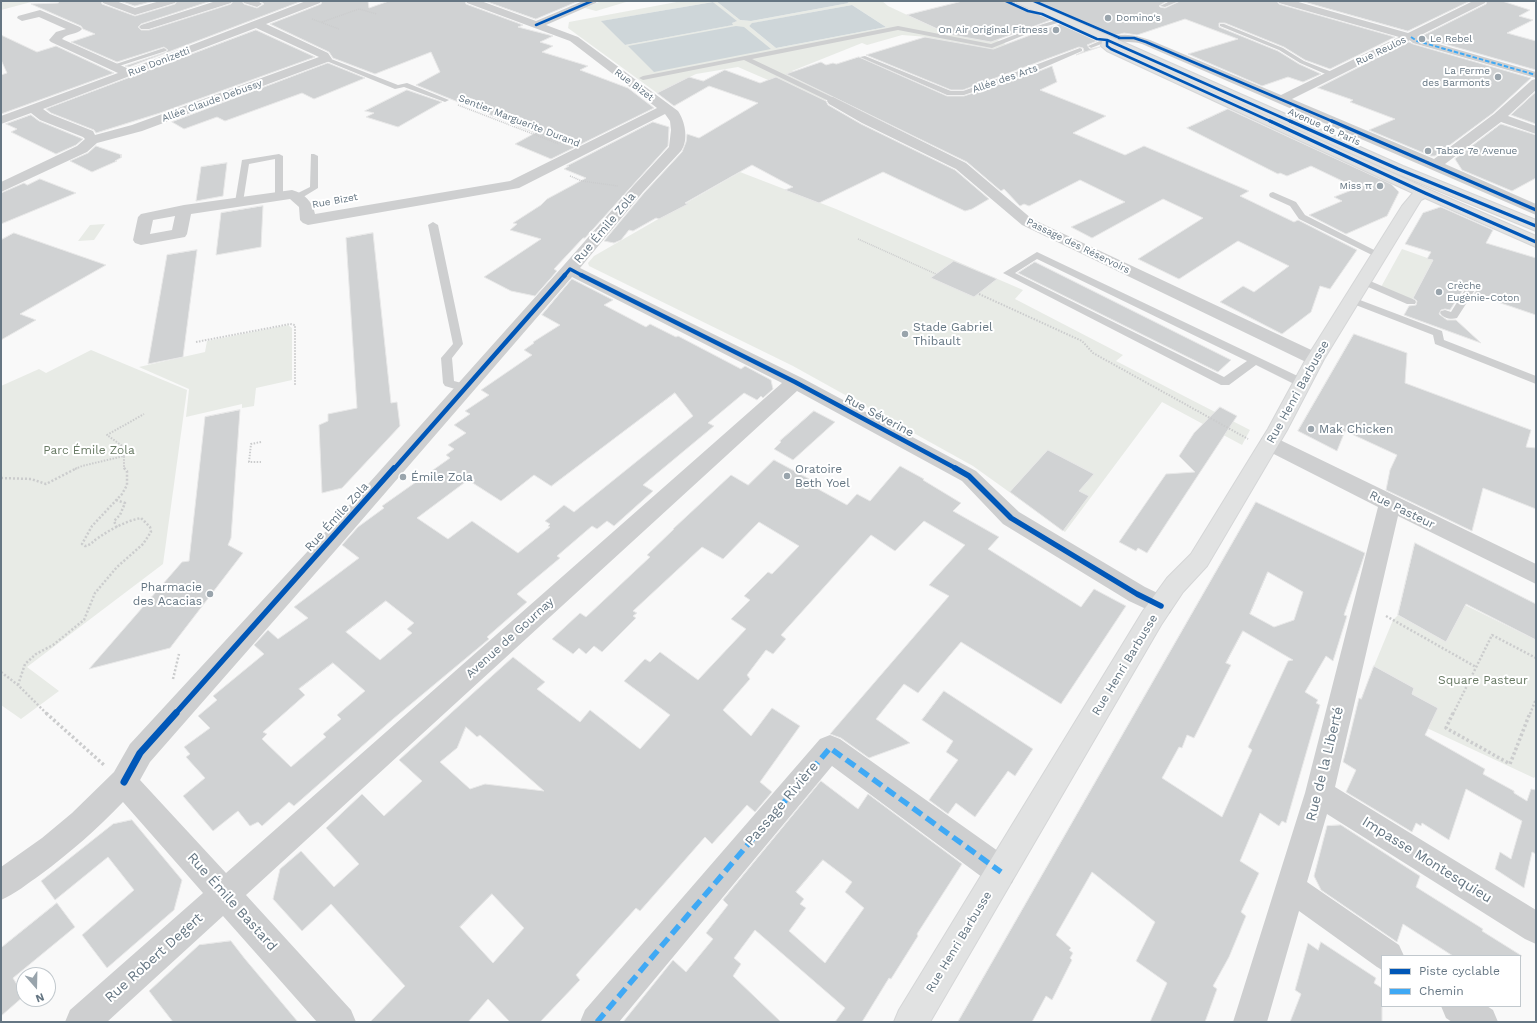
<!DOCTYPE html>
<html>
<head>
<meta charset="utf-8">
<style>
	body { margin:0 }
	#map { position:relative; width:1537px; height:1023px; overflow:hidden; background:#f9f9f9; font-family:"Work Sans",sans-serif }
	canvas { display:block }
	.frame { position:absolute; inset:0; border:2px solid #657683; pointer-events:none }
	.legend { position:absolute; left:1381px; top:955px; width:140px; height:52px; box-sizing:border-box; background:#fff; border:1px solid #c1c8cd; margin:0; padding:5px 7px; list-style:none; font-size:12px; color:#657683 }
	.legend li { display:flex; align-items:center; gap:8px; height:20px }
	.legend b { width:20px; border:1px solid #c1c8cd }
	.north { position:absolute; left:16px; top:967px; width:40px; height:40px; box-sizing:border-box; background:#fff; border:1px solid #c1c8cd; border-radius:50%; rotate:160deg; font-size:11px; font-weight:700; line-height:16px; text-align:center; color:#657683 }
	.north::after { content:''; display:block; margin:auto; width:14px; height:18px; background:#99a4ac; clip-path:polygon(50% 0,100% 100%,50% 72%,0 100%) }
</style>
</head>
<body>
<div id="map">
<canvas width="1537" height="1023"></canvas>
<div class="frame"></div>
<ul class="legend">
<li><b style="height:5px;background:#0057b8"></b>Piste cyclable</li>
<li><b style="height:5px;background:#3fa9f5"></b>Chemin</li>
</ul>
<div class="north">N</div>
</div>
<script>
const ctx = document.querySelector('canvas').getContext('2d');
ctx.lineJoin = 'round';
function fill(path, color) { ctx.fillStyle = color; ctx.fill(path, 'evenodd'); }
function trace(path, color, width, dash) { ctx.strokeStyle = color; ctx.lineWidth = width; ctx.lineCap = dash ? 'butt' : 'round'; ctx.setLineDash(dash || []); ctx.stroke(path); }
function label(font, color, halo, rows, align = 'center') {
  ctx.font = font + ' "Work Sans",sans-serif'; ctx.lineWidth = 4; ctx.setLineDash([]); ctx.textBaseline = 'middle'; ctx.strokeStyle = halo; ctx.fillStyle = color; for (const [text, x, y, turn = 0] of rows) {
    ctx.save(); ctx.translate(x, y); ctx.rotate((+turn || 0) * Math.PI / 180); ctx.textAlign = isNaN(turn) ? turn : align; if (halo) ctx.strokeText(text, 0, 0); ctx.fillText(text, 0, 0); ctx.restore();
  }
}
fill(new Path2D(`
	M1,1H35L1,10Z
	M601,1H624L626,2L596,11L585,8Z
	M682,1H716L740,20L751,21L849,3L846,1H882L888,6L937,29L953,30L967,26L1008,45L973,59L928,37L902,35L867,45L862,43L792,71L835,97L819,102L738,67L696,74L657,93L568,28L569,22ZM713,2L736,21L732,23V25L625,45L602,21ZM852,5L886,27L776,48L749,26L753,23Z
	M740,172L836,209L1023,290L1015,299L1123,355L1116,361L1250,430L1242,445L1162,402L1065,532L973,466L793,366L589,266L588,263L594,256Z
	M105,224L94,240L78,241L90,225Z
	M1402,249L1433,260L1412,300L1381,287Z
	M288,325L292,328V380L256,388L254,406L242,408V404L186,417L189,389L139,367L205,352L207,341Z
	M91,350L187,390L163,564L27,667L59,691L21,719L1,705V386L39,369L46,373Z
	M1465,605L1536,640V775L1534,778L1414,722L1438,708L1412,694L1414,688L1374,666L1393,620L1398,615L1446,642Z`), '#e8ebe6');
fill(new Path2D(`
	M716,1H846L849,3L751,21L740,20Z
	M713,2L737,21L732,23L733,25L625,45L601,21Z
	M852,5L886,27L776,48L749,26L752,23Z
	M736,26L744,27L771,49L654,72L628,46Z`), '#ced6d9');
const building = new Path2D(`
	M59,1H101L102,4L135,16L175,4L177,1H211L141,24L138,27L141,30H149L231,4L233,1H242L244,4L257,8L264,4L260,1H302L129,67L125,66L166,52L168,50L164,47L117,62L71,42L95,34L83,29L81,26L31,4L58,3Z
	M120,1H154L135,6Z
	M322,1H368L369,8L389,1H465L466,4L523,25L518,27L553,36L540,42L553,46L542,52L588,66L580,70L628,88L654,108L551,159L515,144L535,133L416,85L440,72L431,52L375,74L333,58L329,52L270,24L321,4Z
	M485,1H579L536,19Z
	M963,1H1015L1016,4L1051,20L991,42L941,33L944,32L907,15Z
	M1034,1H1167L1159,6L1160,7L1165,8L1180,1H1277L1279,4L1395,37L1330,69L1305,60L1284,47L1225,23H1219V27L1278,51L1299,64L1321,74L1303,82L1288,77L1262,86L1188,54L1238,39L1185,19L1137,35L1124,33L1113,36Z
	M1301,1H1470L1408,31Z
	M1487,1H1502L1530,10L1519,16L1533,20L1507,33L1536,41V70L1420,37L1486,4Z
	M1060,24L1097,41L1087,45L1090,49L1100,47L1076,55L1084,51L1083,48L1079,47L963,90H951L866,55L925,37L993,49Z
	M256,30L315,57L160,113L96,133L94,130L51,113L46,109Z
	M1,35L37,52L56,46L114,73L1,114V75L7,73L1,60Z
	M1409,42L1413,44L1531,78L1493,113L1435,156H1431L1369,130L1395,119L1350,102L1353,100L1318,88Z
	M859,57L947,96H964L1037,72L1052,66L1057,82L1040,90L1106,116L1073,133L1125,155L1144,146L1249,191L1240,196L1294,222L1298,220L1357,250L1330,289L1320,286L1311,312L1282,334L1220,302L1243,286L1254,292L1289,266L1238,241L1179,279L1138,259L1203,218L1163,199L1092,238L1071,227L1125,202L1080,180L1029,206L1024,204L1020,206L1004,189L1001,191L967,162L786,74L821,62L826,65L833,63L836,64Z
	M328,63L365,78L314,99L302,93L225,121L217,117L184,129L172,122Z
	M725,70L760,83L776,77L826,101L828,105L861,124L955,170L989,199L972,209L965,211L883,172L819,203L785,190L793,187L752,165L685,203L688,204L659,219L656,218L633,231L629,230L621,240L614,243L604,241L644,193L682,152L686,142L687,134L699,138L758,103L709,86L674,106L657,93L689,77L703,81Z
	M407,90L442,102L398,127L366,117L374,113L365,111Z
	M1536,92V124L1511,115Z
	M1228,109L1391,184L1399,192L1387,216L1346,234L1309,215L1342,201L1334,197L1357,188L1311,166L1287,176L1280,173L1278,174L1187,128Z
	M31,115L39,121L83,139L76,145L56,154L11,132L17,129L6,124Z
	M653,122L669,127L668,146L585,238H583L554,269L557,271L535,296L511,291L484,277L541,239L510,230L517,224L513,223L541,205L547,199L586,178L564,169L569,166H567Z
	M1501,124L1536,135V178L1512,191L1462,170L1455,159Z
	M96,146L122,155L120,156L122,157L115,161H117L92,172L70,161L88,153Z
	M227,163L223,196L196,201L201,167Z
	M40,179L76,193L1,224V193L24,183L27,185Z
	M263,206L261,247L216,255L221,213Z
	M1441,207L1493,230L1486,243L1536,258V315L1474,294L1479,285L1473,281L1468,282L1450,310L1445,309L1441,310L1439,314L1447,320H1456L1481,343L1404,315L1409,306L1416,305L1417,301L1413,298L1433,260L1427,259L1431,252L1405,244L1423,213Z
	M14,233L106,265L20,314L36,320L1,340V240Z
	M373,233L391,403L397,402L400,426L342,488L322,493L319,425L328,421V414L357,408L346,238Z
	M197,250L183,357L148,364L167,255Z
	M954,261L997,279L974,297L931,278Z
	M1035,262L1231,360L1218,372L1018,273Z
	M572,279L613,300L604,305L646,327L650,324L676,337L678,336L741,369L745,366L771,380L773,389L763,398L761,396L757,400L744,393L708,423L714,426L643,485L653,491L643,500L614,526L607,521L597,529L592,526L557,556L560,558L517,594L527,602L487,637L489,639L393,719L294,806L289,802L262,826L258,822L250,826L238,811L213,831L183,796L205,778L186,757L190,754L184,747L210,728L198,716L217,700L213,696L264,654L254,645L268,630L278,639L308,618L294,607L359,558L342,545L358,527L384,508L382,506L450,458L446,455L454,449L448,445L466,433L454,425L470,414L465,411L489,395L481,390L532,355L524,350L534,343L533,342L560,325L542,315ZM675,393L693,416L574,512L564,505L545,521L550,524L548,526L550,527L518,553L472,521L448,539L417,518L468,480L501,501L534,475L551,486ZM386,601L414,623L407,629L412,633L380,660L346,632ZM333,663L365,691L337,715L341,719L323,734L326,737L291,767L262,739L267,734L263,732L305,695L299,689Z
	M1354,334L1407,353L1405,383L1531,430L1526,447L1536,448V509L1483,488L1472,531L1386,490L1390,470L1397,455L1345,431L1337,451L1298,431Z
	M1220,407L1237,416L1147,553L1138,548L1136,551L1119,542L1166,474L1195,472L1179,456L1194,433Z
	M240,410L231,538L228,545L243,553L170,648L89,669L182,562L189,561L205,417Z
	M814,411L835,422L793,460L774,449L781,442L780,441Z
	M1048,450L1094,474L1079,491L1089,496L1063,531L1010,492Z
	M774,460L813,481L809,484L847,505L857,494L870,501L900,466L924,479L923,480L961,503L953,511L999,537L988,549L1081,607L1094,589L1126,606L1061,704L961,642L918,693L904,684L876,719L910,743L869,758L841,738L830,734L949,596L929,585L965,545L924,521L895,551L871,535L781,635L786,639L773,654L766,650L747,675L750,679L723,710L751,736L772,708L800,726L760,782L772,792L755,812L747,805L712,844L705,837L640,911L636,908L576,975L580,980L540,1022H510L488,999L468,1022H370L405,986L331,904L302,931L273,899L280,869L301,851L334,887L359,864L326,828L362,794L384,816L422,781L399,760L513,657L545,682L537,689L580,722L590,710L640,749L670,715L624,681L645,659L650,662L660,652L698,680L746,629L731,619L750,600L744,596L768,572L772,574L799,546L759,522L723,559L702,547L633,611L637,613L633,616L636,618L602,652L594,646L586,654L579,648L573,654L552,639L580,613L586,617L650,557L647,555L674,529H673L731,475L748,485ZM466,727L477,737L480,735L544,791L485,784L470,789L440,762L457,748ZM492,894L524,928L493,963L460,927Z
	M1256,502L1365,553L1344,615L1347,616L1333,661L1326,656L1305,692L1318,700L1316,703L1320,705L1286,823L1282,821L1279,826L1260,813L1240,861L1259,873L1241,912L1246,916L1229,957L1213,986L1217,989L1205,1022H1150L1167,983L1136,961L1155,922L1092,872L1056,935L1071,948L1069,950L1073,953L1070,958L1072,960L1052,1000L1046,996L1032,1022H958ZM1268,572L1303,592L1294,620L1274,627L1250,614ZM1243,631L1293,660L1288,661L1248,747L1252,750L1222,817L1162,778L1179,747L1182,748L1187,735L1194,738L1231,665L1226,663Z
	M1415,543L1536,604V640L1466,604L1446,642L1398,615Z
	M1374,666L1414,688L1412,694L1438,708L1425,735L1485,769L1483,774L1514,791V793L1527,801L1531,789L1536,790V854L1532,852L1524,888L1495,869L1500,852L1511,859L1522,821L1466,789L1449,840L1422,823L1421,826L1416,823L1412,832L1346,792L1356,770L1343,762L1347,747L1359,698L1361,699Z
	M944,691L1033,749L1015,776L1008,771L975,817L956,803L948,814L929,800L958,760L946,752L953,741L922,720Z
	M821,781L858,809L868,794L962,864L917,934L918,936L891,979L889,978L862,1022H835L845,1008L755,930L734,958L741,964L733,976L781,1022H623L673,960L686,972L713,939L706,933L728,905L723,900ZM823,860L852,882L845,892L864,908L825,963L789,931L806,908L800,904L804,899L796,892Z
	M132,820L182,880L174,910L107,968L82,935L134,890L108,857L55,900L41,881L113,824Z
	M1341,825L1420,876L1416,887L1483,929L1482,931L1522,956H1453L1403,924L1397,942L1321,890L1314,876L1327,826Z
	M57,903L75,927L13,978L24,996L1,1016V948Z
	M231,941L245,959L298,1022H173L149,991L199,945Z
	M1321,942L1376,978L1374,983L1382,988V1022H1290L1301,994L1295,990L1308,943L1318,950Z`);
fill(building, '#d0d2d3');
trace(building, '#e8e8e8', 1);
const secondary = new Path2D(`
	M1107,37L1111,38L1113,45L1115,47L1430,190L1536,236V247L1425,198L1421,200L1324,359L1287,430L1207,566L1183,592L1161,625L930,1022H894L899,1010L1143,611L1167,578L1191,554L1268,429L1306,359L1402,206L1413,193L1107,51L1101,46L1103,38Z`);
const primary = new Path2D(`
	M1016,1H1030L1403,166L1536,220V231L1393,172L1017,3Z`);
trace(secondary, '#d5d6d7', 2);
trace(primary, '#d5d6d7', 2);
trace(new Path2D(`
	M312,19L339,29
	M322,22L359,9L377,14
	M458,105L559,144
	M570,176L582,181L618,186
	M858,239L936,274`), '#cbcccd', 1.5, [1, 1]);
trace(new Path2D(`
	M979,294L1082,341L1093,353L1248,439
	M196,342L290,324L295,325V385
	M261,442L251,444L249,462H261
	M124,456L125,448L107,435L144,414
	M75,469L82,466L124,456V469`), '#cbcccd', 2, [1.5, 1.5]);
trace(new Path2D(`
	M1,478L31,479L46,484L77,468
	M116,500L125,503L120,515L114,521L117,528
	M1386,616L1476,667
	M1,672L18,685L47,714
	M173,679L179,654
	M18,685L25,664L36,654L53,645L84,620L95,593L117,567L143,544L151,532L150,527L141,518C126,521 111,529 98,538C93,541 91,545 85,546L82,544L92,526L122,494L127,485V471L124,468
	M1453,714L1492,635L1536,658
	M1530,714L1536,699`), '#cbcccd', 2.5, [2, 2]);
trace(new Path2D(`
	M46,713L104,765
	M1453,713L1446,728L1510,764L1530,713`), '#cbcccd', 3.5, [2.5, 2.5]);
fill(new Path2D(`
	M1170,1H1179L1165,7L1160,6Z
	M1063,18L1066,20L1065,21L1047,26L992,48L898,30L752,59L836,99V103H833L744,60L643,80L639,78L643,76L898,26L991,44L1043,24Z
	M1220,24H1224L1283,48L1304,61L1337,74L1336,76H1330L1300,63L1279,50L1220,26Z
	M1107,38L1110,40L1109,41L1091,48L1088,46Z
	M164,48L167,50L166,51L116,67L114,68L110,66Z
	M1080,48L1082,49V51L1036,71L964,95H947L860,57L865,56L951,91H963L1030,67Z
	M326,57L398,85L407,83L449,100L445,102L404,87L395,89L324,60L323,59Z
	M279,154L283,156V196L282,198L279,199L275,196V159L249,164L243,202L239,205L236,204L235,202L242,160Z
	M311,154H314L318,156V188L300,199H294L293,197L294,195L310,187Z
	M1273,192L1296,202L1305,215L1384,255L1382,257H1376L1299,219L1290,206L1270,197L1269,195L1270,193Z
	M433,222L438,225L463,344L452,358L454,381L469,385L471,388L469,391L465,392L445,386L443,383L441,358L453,344L428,225Z
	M1037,252L1306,380L1308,383L1306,386H1298L1256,365L1229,385H1221L1003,273ZM1037,259L1247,361L1224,377L1015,273Z
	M1363,278L1415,300L1416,302L1415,304H1407L1359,283L1358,281Z
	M1473,282L1478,285L1457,318C1451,320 1443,318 1440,313L1441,311L1445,310L1451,312L1469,283Z
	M1352,297L1442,331L1444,340L1536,376V384L1435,344L1433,335L1348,302L1347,300Z`), '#cecfd0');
fill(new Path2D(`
	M1411,34L1421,39L1536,72V78L1413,43L1406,37Z`), '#cecfd0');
fill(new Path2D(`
	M102,1H116L135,8L160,1H176L175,3L135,15L103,3Z
	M216,1H232L231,3L149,29H141L139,27L141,25Z
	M243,1H258L262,4L257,7L244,3Z
	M306,1H321L320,3L266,24L328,53L332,59L330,61L142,131L97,143L87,152L1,192V182L77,146L85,139L83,137L40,120L31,113L1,124V116L118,73L51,42L49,40L56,32L66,29L39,17L22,21L17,18L18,16L40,10L80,27L82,29C77,35 67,33 62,39L129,69ZM256,28L319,57L132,125L95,135L93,131L50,114L43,109Z
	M466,1H481L536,21L583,1H597L596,3L546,25L578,37L678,111C685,121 689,140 681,151L643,192L580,268L802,378L976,471L1019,512L1145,587L1170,599L1173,606L1170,613L1161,616L1129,601L1003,524L962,481L797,391L246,895L351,1010L356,1022H317L223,916L107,1022H65L70,1010L203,893L123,802C97,829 70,853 40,875C27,884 15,894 1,900V867L42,838L72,813L114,772L130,744L319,539L564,265L633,186L669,147L671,130L670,121L665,114L519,188L308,225L303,223L300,220L299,207L290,199L191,214L187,234L185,237L141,245L135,243L133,240L138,217L141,214L184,205L292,190C304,193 313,202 315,214L510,181L657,108L570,41L467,3ZM175,216L172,230L150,234L153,220ZM572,277L782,383L226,873L140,780L150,762L335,551Z
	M1278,1H1295L1408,33L1473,1H1486L1485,3L1417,37L1415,39L1410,40L1292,99L1434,159L1494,114L1532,80L1536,79V90L1508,116L1536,126V134L1501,122L1445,164L1536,204V215L1142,44C1133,41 1124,43 1115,40L1113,38L1115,36C1127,33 1138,36 1150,40L1281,95L1399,37L1279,3Z
	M833,97L966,163L1032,219L1322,355L1324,359L1322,363L1315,365L1308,363L1022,225L956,169L862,123L829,104L827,101L829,98Z
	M1269,436L1276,438L1536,564V584L1398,516L1335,787L1536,910V944L1525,939L1327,814L1307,882L1399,945L1404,956H1382V970L1377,967L1299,911L1267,1022H1233L1305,793L1378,507L1262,448L1259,443L1262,438Z
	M830,735L840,739L1012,861L1016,872L1012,883L1001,887L990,883L832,766L619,1022H580L585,1010L820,739Z
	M1441,1006H1487L1493,1010L1498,1022H1452L1446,1018Z`), '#cecfd0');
fill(secondary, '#e1e2e2');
fill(primary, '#e1e2e2');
trace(new Path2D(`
	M1411,37L1417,41L1536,75`), '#3fa9f5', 2, [4.5, 2]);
trace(new Path2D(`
	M597,1022L830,748L1001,872`), '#3fa9f5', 5.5, [11, 5.5]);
trace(new Path2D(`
	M1006,1L1028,11L1042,14L1097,39L1107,40V46L1111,49L1272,122
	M1034,1L1120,38
	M536,25L592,1
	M1119,38H1134L1146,42L1334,122
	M1107,40L1292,122`), '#0057b8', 2.5);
trace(new Path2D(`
	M1270,121L1425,193L1536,242
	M1290,121L1398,169L1536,226
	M1332,121L1536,210
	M564,276L570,269L583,276`), '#0057b8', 3.5);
trace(new Path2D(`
	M581,275L795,382L957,469
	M394,469L565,275`), '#0057b8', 4.5);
trace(new Path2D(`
	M955,468L969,476L1011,518L1137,594L1161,606
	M175,714L394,468`), '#0057b8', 5.5);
trace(new Path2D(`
	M124,782L140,753L176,713`), '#0057b8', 7);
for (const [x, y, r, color] of [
	[1108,18,4,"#99a4ac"],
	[1056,30,4,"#99a4ac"],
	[1422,39,4,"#99a4ac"],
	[1498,77,4,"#99a4ac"],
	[1428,151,4,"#99a4ac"],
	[1380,186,4,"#99a4ac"],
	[1439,292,4,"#99a4ac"],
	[905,334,4,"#99a4ac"],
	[1311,429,4,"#99a4ac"],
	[787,476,4,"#99a4ac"],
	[403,477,4,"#99a4ac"],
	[210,594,4,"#99a4ac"]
]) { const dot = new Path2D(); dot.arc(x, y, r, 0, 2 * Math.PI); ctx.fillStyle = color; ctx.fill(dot); trace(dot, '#fff', 1.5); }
label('10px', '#657683', '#fff', [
	["Domino's",1116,18],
	["On Air Original Fitness",1048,30,"right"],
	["Le Rebel",1430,39],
	["La Ferme",1490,71,"right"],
	["des Barmonts",1490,83,"right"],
	["Tabac 7e Avenue",1436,151],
	["Miss π",1372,186,"right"],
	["Crèche",1447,286],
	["Eugènie-Coton",1447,298]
], 'left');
label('10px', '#657683', '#fff', [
	["Rue Reulos",1381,51,-26],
	["Rue Donizetti",159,62,-21],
	["Allée des Arts",1005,79,-19],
	["Rue Bizet",634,85,37],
	["Allée Claude Debussy",212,101,-20],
	["Sentier Marguerite Durand",519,121,21],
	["Avenue de Paris",1324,127,24],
	["Rue Bizet",335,201,-10],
	["Passage des Réservoirs",1078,246,26]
]);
label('12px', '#657683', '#fff', [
	["Rue Émile Zola",605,228,-50],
	["Rue Henri Barbusse",1298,392,-61],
	["Rue Séverine",879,416,28],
	["Rue Pasteur",1402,510,26],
	["Rue Émile Zola",337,517,-48],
	["Avenue de Gournay",510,638,-42],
	["Rue Henri Barbusse",1125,665,-59],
	["Rue Henri Barbusse",959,942,-59]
]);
label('12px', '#657683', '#fff', [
	["Stade Gabriel",913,327],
	["Thibault",913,341],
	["Mak Chicken",1319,429],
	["Oratoire",795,469],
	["Beth Yoel",795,483],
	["Émile Zola",411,477],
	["Pharmacie",202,587,"right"],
	["des Acacias",202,601,"right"]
], 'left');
label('12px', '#687a64', '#fff', [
	["Parc Émile Zola",89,450],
	["Square Pasteur",1483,680]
]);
label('14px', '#657683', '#fff', [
	["Rue de la Liberté",1325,764,-76],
	["Passage Rivière",782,804,-50],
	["Impasse Montesquieu",1427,860,32],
	["Rue Émile Bastard",232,902,48],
	["Rue Robert Degert",154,958,-42]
]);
</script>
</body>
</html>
